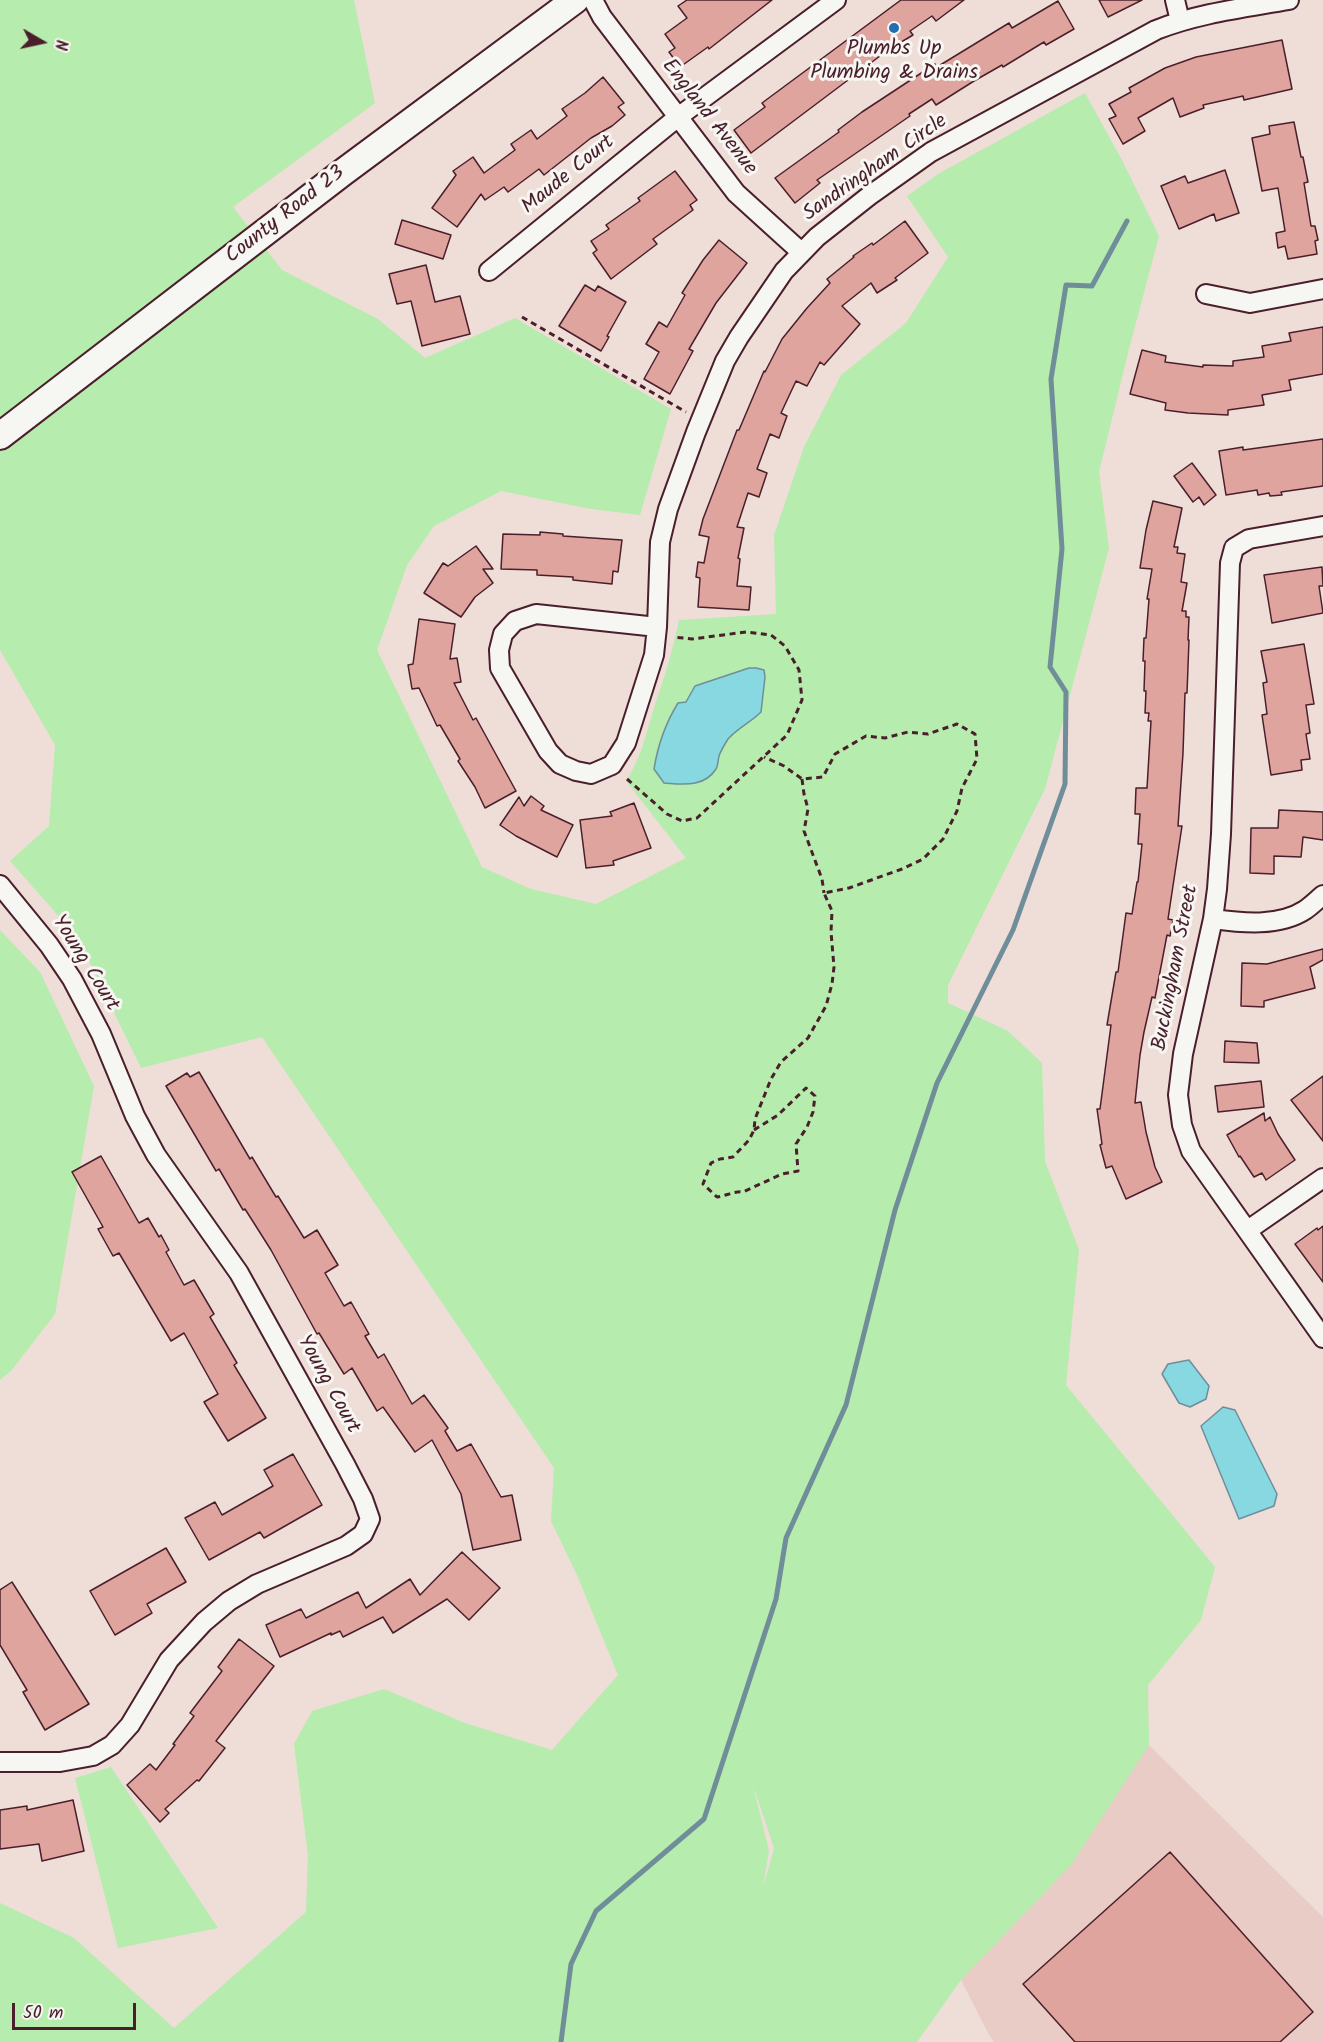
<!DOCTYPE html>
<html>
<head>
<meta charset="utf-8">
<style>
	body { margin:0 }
	#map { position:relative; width:1323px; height:2042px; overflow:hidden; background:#efddd8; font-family:Kalam,sans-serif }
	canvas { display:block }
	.north { position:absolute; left:12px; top:12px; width:60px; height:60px; -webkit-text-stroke:4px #f6f6f2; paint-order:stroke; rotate:99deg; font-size:16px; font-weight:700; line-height:24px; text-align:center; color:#4a1f2b }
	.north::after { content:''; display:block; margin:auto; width:21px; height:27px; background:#4a1f2b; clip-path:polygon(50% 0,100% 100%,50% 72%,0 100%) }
	.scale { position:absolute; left:12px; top:2003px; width:124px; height:27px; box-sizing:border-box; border:3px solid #4a1f2b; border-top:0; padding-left:8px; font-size:18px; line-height:21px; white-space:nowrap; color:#4a1f2b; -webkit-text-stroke:4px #f6f6f2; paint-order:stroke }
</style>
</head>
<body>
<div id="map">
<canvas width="1323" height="2042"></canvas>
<div class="north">N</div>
<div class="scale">50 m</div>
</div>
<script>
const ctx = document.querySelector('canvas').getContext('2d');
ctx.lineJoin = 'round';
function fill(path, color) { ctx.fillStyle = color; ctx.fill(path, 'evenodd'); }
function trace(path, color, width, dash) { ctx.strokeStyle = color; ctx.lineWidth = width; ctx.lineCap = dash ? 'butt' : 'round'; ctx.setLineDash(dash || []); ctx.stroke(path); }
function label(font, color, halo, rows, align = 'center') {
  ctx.font = font + ' Kalam,sans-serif'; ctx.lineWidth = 6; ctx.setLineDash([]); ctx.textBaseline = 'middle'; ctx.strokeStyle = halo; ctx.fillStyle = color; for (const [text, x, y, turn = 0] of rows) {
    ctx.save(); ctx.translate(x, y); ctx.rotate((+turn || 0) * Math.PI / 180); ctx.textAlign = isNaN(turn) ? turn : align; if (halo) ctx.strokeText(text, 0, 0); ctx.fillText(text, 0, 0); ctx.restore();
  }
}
fill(new Path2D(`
	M1149,1745L1323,1917V2042H994L988,2033L961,1980Z`), '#eaccc6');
fill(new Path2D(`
	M0,0H354L375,103L233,207L282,270L378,319L425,358L515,318L671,409L640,515L591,509L501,491L434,526L407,565L377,650L482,867L531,889L596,904L686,858L626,781C640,760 646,735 653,711C663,681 673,651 679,620L776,614L774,535L804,447L841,375L906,323L948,257L907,196L938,174L1085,93L1123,162L1159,236L1129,349L1099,472L1109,548L1045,789L948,985V1003L1008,1031L1042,1063L1045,1161L1079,1250L1066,1385L1215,1567L1201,1620L1148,1685L1149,1745L1071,1865L961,1980L917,2042H0V1903L74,1938L174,2028L306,1912L308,1856L294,1744L312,1711L384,1689L465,1723L552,1750L618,1675L577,1575L551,1521L554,1468L262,1037L141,1068L78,938L10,861L49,826L55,745L0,650ZM764,670L765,677L761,712C751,722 738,728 728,739C725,744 721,750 719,756C718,760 718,766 716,769C704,788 682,784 664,783L678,703L686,702L695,686ZM753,1785L774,1848L763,1888L769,1851Z
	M0,930L40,972L94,1086L55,1314L11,1371L0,1380Z
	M111,1767L218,1928L118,1948L75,1778Z`), '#b6ecad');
const water = new Path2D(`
	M749,668H756L764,670L765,677L761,712C751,722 738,728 728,739C725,744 721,750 719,756C718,760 718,766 716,769C704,788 682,784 664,783L654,769C658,744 665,724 678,703L686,702L695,686Z
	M1189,1360L1209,1386L1206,1399L1190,1407L1179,1403L1162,1374L1168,1364Z
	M1223,1407L1235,1410L1277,1494L1274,1506L1239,1519L1201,1426Z`);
fill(water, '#88d8e2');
trace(water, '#6f8e99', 1.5);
trace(new Path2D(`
	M561,2042L571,1964L596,1911L704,1819L776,1599L786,1538L846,1405L895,1210L937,1083L1013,930L1065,784L1066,692L1050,667L1062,549L1051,379L1066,285L1092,286L1127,221`), '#6f8e99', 5);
const building = new Path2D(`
	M687,0H772L709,49L708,47L680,67L669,52L675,48L665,34L687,18L678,6Z
	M901,0H964L936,21L932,16L910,31L913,35L888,50L751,153L734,130L765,107L762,103Z
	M1099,0H1142L1108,17Z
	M1058,1L1074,29L1046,45L1044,42L1003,67L1002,65L974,81L936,105L932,99L909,114L910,116L817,180L820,183L795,203L775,178L839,132L838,130L862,112L935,64L937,67L1009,23L1012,28Z
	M1282,40L1292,89L1244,100L1243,96L1203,105L1204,108L1180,117L1173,98L1138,118L1145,131L1123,144L1109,119L1116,116L1109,104L1131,92L1129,88L1165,68L1196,57Z
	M603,77L624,103L618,107L625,115L612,126L591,138L544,175L539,169L508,192L504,187L485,200L481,194L457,227L432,208L456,175L453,171L473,157L484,173L515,150L511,144L531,130L537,139L567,116L562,109L585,93Z
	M1294,122L1301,157H1303L1308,182L1304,183L1311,226H1315L1318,240L1315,241L1317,254L1288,259L1285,246L1278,248L1276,233L1285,231L1278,188L1262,191L1252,138L1270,134L1269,126Z
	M1225,170L1239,213L1216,221L1214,214L1179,229L1161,186L1185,176L1188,183Z
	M675,171L697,200L690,205L693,210L653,239L657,244L611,279L593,253L597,250L591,241L609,229L606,225L640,201L638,198Z
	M402,220L451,235L443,259L395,244Z
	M905,221L928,253L895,278L897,280L877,293L871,283L842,306L860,324L824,365L820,362L807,386L796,381L781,413L787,416L779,438L770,434L757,469L767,473L759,497L748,493L737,527L744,528L738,558L740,559L737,586L751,587L749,610L698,607L700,578L696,577L698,562L704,563L709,537L699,535L703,519L737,430H739L764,371L765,372L782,339L807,308L830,283L827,279L854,257L853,256L872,243L873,245Z
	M719,240L747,263L716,303L689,349L693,351L670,394L644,379L659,352L646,344L659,322L667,327L685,295L682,293L703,260Z
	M426,265L435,302L460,296L470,334L422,346L411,301L397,304L389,274Z
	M585,285L595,291L598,286L626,302L607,336L609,337L601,351L559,326Z
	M1323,327V374L1289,380L1291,390L1262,395L1264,405L1228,410V415L1188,413L1165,410L1166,403L1130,394L1142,350L1166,356L1165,362L1203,367V365L1233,366V361L1264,357L1262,346L1291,341L1289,333Z
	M1323,439V486L1281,492L1282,495L1270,496L1269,493L1258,495L1257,490L1226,495L1219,451L1243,447V450Z
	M1192,463L1216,495L1204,505L1199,497L1193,502L1174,476Z
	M1153,501L1182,508L1174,547H1178L1177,553L1185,554L1181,582L1187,583L1182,611H1186V617H1189L1188,640H1189L1187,693H1185L1183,753L1178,826H1182L1168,919L1173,920L1170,936L1167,935L1155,998L1152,997L1144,1032L1140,1055L1135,1103L1141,1102L1146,1132L1155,1167L1162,1182L1126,1199L1112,1166L1106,1168L1100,1145L1102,1144L1097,1109H1100L1111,1025H1107L1116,972H1118L1126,913L1132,914L1137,882H1138L1142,844H1138L1140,814H1135L1136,788H1147L1151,721H1148L1149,713H1145L1146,691H1144L1145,661H1143L1144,638H1146L1149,599H1147L1152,569L1140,568L1146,530Z
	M540,532L563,534V536L622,540L618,572L613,571L612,584L573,580V577L537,575V570L501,569L503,534L540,535Z
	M476,546L493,569H483L493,583L475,597L461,617L424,593L443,563L448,566Z
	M1322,567L1323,586H1319L1323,613L1272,623L1264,575Z
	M419,619L455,624L450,659L457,658L461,682L454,683L473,720L476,718L516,791L485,808L475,787L458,761L460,759L440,725L437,726L419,688L412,689L408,665L413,664Z
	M1304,644L1314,704L1306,705L1310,733L1306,734L1310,759L1301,760L1302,770L1271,775L1262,715L1267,714L1263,683L1267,682L1261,651Z
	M531,796L544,806L541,810L573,825L557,857L516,836L500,825L519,797L524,806Z
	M634,803L651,848L613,861L614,865L586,868L580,820L612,816L610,812Z
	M1279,810L1323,812V840L1303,837L1301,857L1274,856V874L1250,873L1251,828H1278Z
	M1323,949V960L1310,967L1315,988L1264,1001V1007L1241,1006L1242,963L1267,964Z
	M1225,1041L1257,1043L1259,1063L1224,1062Z
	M199,1072L250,1159L252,1157L276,1197L278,1196L304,1238L317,1230L338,1265L325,1273L344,1306L351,1302L369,1334L365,1336L378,1358L384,1354L412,1404L424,1395L448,1428L445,1431L457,1451L471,1444L501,1497L512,1495L521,1540L473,1550L461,1494L432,1440L415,1452L383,1407L377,1411L352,1368L344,1374L319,1333L317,1334L271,1250L245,1209L243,1210L219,1169L216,1171L166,1086L187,1073L190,1077Z
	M1323,1076V1141L1291,1100Z
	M1261,1081L1264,1107L1218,1112L1215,1086Z
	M1264,1113L1265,1121L1270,1117L1278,1134L1295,1160L1266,1180L1262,1173L1254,1177L1240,1156L1239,1157L1227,1135Z
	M101,1156L139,1223L148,1218L159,1237L161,1235L169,1250L166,1252L184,1285L194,1280L214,1314L210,1317L237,1363L234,1365L266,1418L228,1441L204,1402L218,1394L184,1333L171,1341L119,1253L113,1256L98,1229L103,1227L72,1172Z
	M1323,1226V1282L1295,1244L1317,1228L1318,1230Z
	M293,1454L322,1505L264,1538L260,1532L209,1560L185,1518L215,1502L222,1515L273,1486L264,1470Z
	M166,1548L186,1582L147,1604L152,1613L115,1635L90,1591Z
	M462,1552L500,1588L469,1620L447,1599L393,1633L383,1617L343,1637L340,1631L331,1635V1633L280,1657L266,1625L301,1609L306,1618L358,1592L366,1608L410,1579L420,1595Z
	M12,1582L89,1704L45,1730L23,1692L27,1690L0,1645V1590Z
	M239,1639L274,1666L216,1741L225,1748L199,1781L197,1780L165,1809L169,1813L160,1822L127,1785L150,1764L156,1770L175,1745L173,1744L194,1716L190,1713L222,1671L218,1667Z
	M73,1800L84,1851L42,1861L39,1844L0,1849V1810L27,1806V1810Z
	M1170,1852L1313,2012L1280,2042H1075L1023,1984Z`);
fill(building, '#dea49d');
trace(building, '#4a1f2b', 1.5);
const minor = new Path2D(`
	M593,0L602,17L736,193L801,252
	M1175,0L1180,21
	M489,271L678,117L836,0
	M1206,294L1250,303L1323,289
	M1323,526L1249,539L1234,548L1230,563L1221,834L1217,889L1213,919L1183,1054L1178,1095L1182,1125L1191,1151L1323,1338
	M657,627L536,614L515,621L503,634L499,650L500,668L548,751L560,764L576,771L591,774L612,765L626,743L654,655L657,627L660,542L668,509L696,432L725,361L739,337L784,271L817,237L869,196L931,152L1156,30C1199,13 1244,8 1289,0
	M0,885L49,945L72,979L101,1034L135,1116L156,1155L239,1273L345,1464L363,1499L370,1519L363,1534L346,1546L257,1584L229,1601L204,1622L169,1660L130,1725L112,1745L93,1756L60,1762H0
	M1213,919C1242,923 1279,927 1305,910C1311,906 1317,900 1323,895
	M1248,1230L1323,1178`);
const secondary = new Path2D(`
	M0,436L342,173L575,0`);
trace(minor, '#4a1f2b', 22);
trace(secondary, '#4a1f2b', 30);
trace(new Path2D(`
	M522,317L686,412
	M627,779L667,814L682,821L697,818L787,735L802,700L799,670L785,646L771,635L746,632L692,639L673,637
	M802,779L804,794L808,809L804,831L822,879L824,893
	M754,1130L778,1115L806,1088L815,1096L813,1112L807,1127L796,1144L798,1171L782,1174L743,1192C733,1191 726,1196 717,1197L703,1184L711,1163L720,1159L733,1157L749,1140L754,1130L755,1119L771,1079L781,1062L808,1038L826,1006L832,984L834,967L831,932L832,911L824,893L849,888L902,869L923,859L943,839L957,811L962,788L977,759L975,734L957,724L928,734L908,732L885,738L866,736L835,754L823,777L802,779L784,766L764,757`), '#4a1f2b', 3, [6, 4.5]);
trace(minor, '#f6f6f2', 18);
trace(secondary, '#f6f6f2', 26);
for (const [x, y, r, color] of [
	[894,28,6,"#1f6fb2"]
]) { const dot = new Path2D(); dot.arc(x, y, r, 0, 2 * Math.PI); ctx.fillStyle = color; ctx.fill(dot); trace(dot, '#f6f6f2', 2); }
label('21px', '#4a1f2b', '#f6f6f2', [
	["Plumbs Up",894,50],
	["Plumbing & Drains",894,74]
]);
label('21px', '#4a1f2b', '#f6f6f2', [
	["England Avenue",708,118,52],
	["Sandringham Circle",876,169,-35],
	["Maude Court",569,176,-39],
	["County Road 23",286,216,-38],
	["Young Court",84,964,58],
	["Buckingham Street",1177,968,-79],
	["Young Court",327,1385,61]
]);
</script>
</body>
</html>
